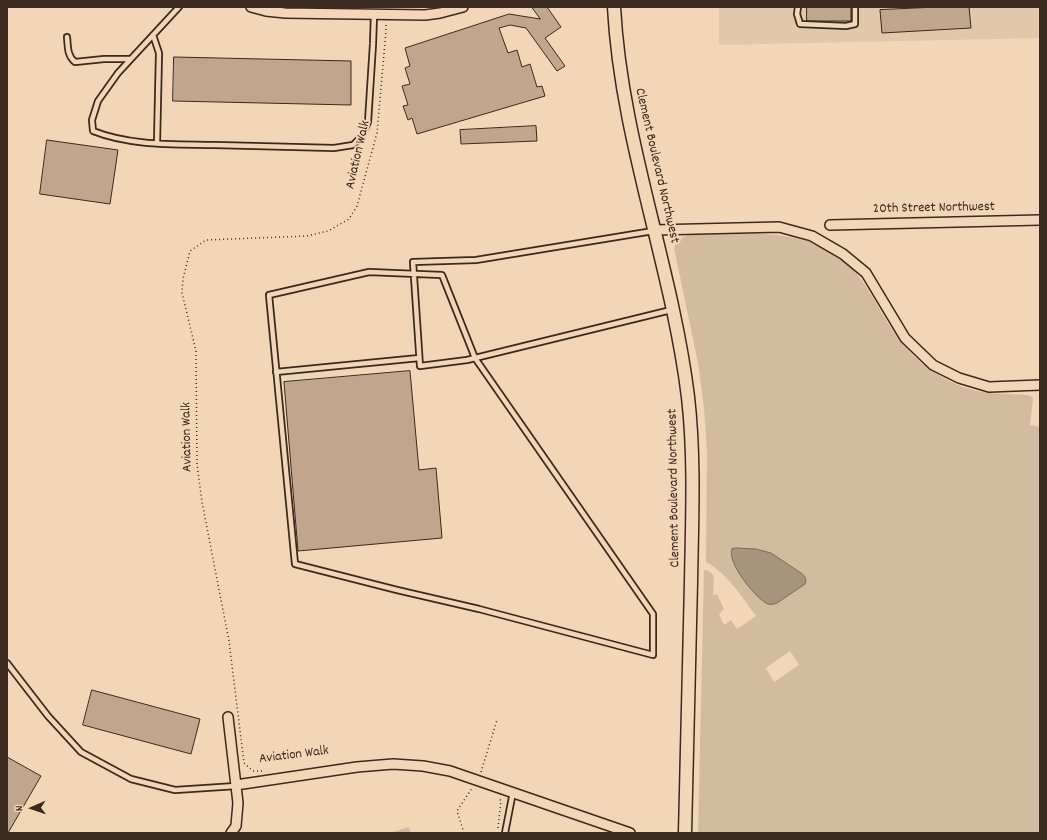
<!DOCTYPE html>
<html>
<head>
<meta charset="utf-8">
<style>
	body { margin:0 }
	#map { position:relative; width:1047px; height:840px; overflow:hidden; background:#f1d7b8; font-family:Dekko,sans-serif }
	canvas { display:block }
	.frame { position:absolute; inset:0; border:8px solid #3b2a1e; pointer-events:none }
	.north { position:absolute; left:12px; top:788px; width:40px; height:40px; -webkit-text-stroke:3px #f1d7b8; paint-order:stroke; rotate:268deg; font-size:11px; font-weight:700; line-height:16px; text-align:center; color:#3b2a1e }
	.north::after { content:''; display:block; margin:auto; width:14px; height:18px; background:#3b2a1e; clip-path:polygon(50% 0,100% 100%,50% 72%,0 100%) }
</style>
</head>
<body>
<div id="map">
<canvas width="1047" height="840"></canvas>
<div class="frame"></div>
<div class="north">N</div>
</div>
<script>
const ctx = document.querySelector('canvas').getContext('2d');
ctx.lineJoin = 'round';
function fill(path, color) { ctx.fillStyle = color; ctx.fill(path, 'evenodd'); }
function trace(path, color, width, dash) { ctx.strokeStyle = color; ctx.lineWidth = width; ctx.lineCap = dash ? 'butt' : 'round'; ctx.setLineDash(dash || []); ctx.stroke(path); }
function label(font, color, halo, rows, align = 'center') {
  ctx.font = font + ' Dekko,sans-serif'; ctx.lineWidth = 4; ctx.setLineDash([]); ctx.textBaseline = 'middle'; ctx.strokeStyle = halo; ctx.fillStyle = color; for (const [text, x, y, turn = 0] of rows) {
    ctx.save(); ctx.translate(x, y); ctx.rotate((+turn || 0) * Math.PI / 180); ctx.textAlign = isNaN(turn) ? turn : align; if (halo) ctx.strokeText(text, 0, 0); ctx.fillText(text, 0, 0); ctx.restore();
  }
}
fill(new Path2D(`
	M719,7H1040V38L719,45Z`), '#e2c8ab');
fill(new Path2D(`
	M691,234C738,234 791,227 833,253C859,270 869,291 884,316C906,356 941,386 988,393C1001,394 1014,394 1027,395L1031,396L1033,399L1030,425L1040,427V833H698L704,570L709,571L714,576L713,595L717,594L724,609L719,614L724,625L731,620L737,629L756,616C741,596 728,574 706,562L707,452L704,408L698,363L674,248C677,239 682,237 691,234ZM790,651L799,665L774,682L766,668Z
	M409,827L411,833H393V832Z`), '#d3bb9f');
const water = new Path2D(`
	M736,548L756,549L771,553L801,573C805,576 807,579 805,584L777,603C774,604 771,605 768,604C756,599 726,562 732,549Z`);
fill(water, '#a8937c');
trace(water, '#7c6956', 1);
const building = new Path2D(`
	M532,7H547L561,27L545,38L565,66L557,71L526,28L510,25L499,28L508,53L517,50L522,67L530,64L537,87L542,86L545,96L417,134L412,118L408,120L403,106L408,105L402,86L410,84L405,68L410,66L405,48L509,14L540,19Z
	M807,7H851V21H807Z
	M937,7H969L971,28L882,33L880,10Z
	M174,57L351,61V105L173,101Z
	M536,126L537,141L461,144L460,130Z
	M47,140L118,150L110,204L40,194Z
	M410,371L419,470L436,468L442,538L298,551L284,382Z
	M92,690L200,719L191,754L83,725Z
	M7,757L41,776L8,833H7Z`);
fill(building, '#bfa68d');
trace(building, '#3b2a1e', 1);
const service = new Path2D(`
	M179,7L118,73L98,101L92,120L93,131C131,146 174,144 215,145C254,146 294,147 334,148L353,145L362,136L368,122L373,44L374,14
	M798,7L797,14L800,24L846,26L855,24V7
	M153,35L159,53L157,143
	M67,37C68,46 67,56 75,62L104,59H130
	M653,231L476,260L413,262L420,366L467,360L671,310
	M369,272L442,275L475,358L653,614V655L479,609L397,590L295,564L269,295Z
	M276,372L419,358
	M7,663L48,716L81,752L131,779L175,790L236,786
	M505,833L513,792`);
const minor = new Path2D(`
	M251,7L266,11L285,13L425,15L440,13L463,7
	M830,225L1040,220
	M655,230L779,227L812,236L843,254L866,273L905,338L933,365L959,378L989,387L1040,385
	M228,717L238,803L236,826L231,833
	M236,785L357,767L393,764L423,766L450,771L630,833`);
const tertiary = new Path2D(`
	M614,7C621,140 672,266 688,397C695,458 692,521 691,582C689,665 687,749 685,833`);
trace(service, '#3b2a1e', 8);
trace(minor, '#3b2a1e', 12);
trace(tertiary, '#3b2a1e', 15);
trace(new Path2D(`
	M262,771H253L244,763L229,641L202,502L197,464L196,351L182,293L183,279L190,251L206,240L307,236L328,231L349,219L357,206L377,133L386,31V24
	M481,772L497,720
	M498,828L501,801L499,798
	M464,833L457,811L472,788`), '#3b2a1e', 1.5, [1, 3]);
trace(service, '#f1d7b8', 4.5);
trace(minor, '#f1d7b8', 9);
trace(tertiary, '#f1d7b8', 12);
label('14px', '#3b2a1e', '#f1d7b8', [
	["Aviation Walk",359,155,-77],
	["Clement Boulevard Northwest",656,166,77],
	["20th Street Northwest",934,209,-1],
	["Aviation Walk",188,437,-91],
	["Clement Boulevard Northwest",675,488,-91],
	["Aviation Walk",294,756,-7]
]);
</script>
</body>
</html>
